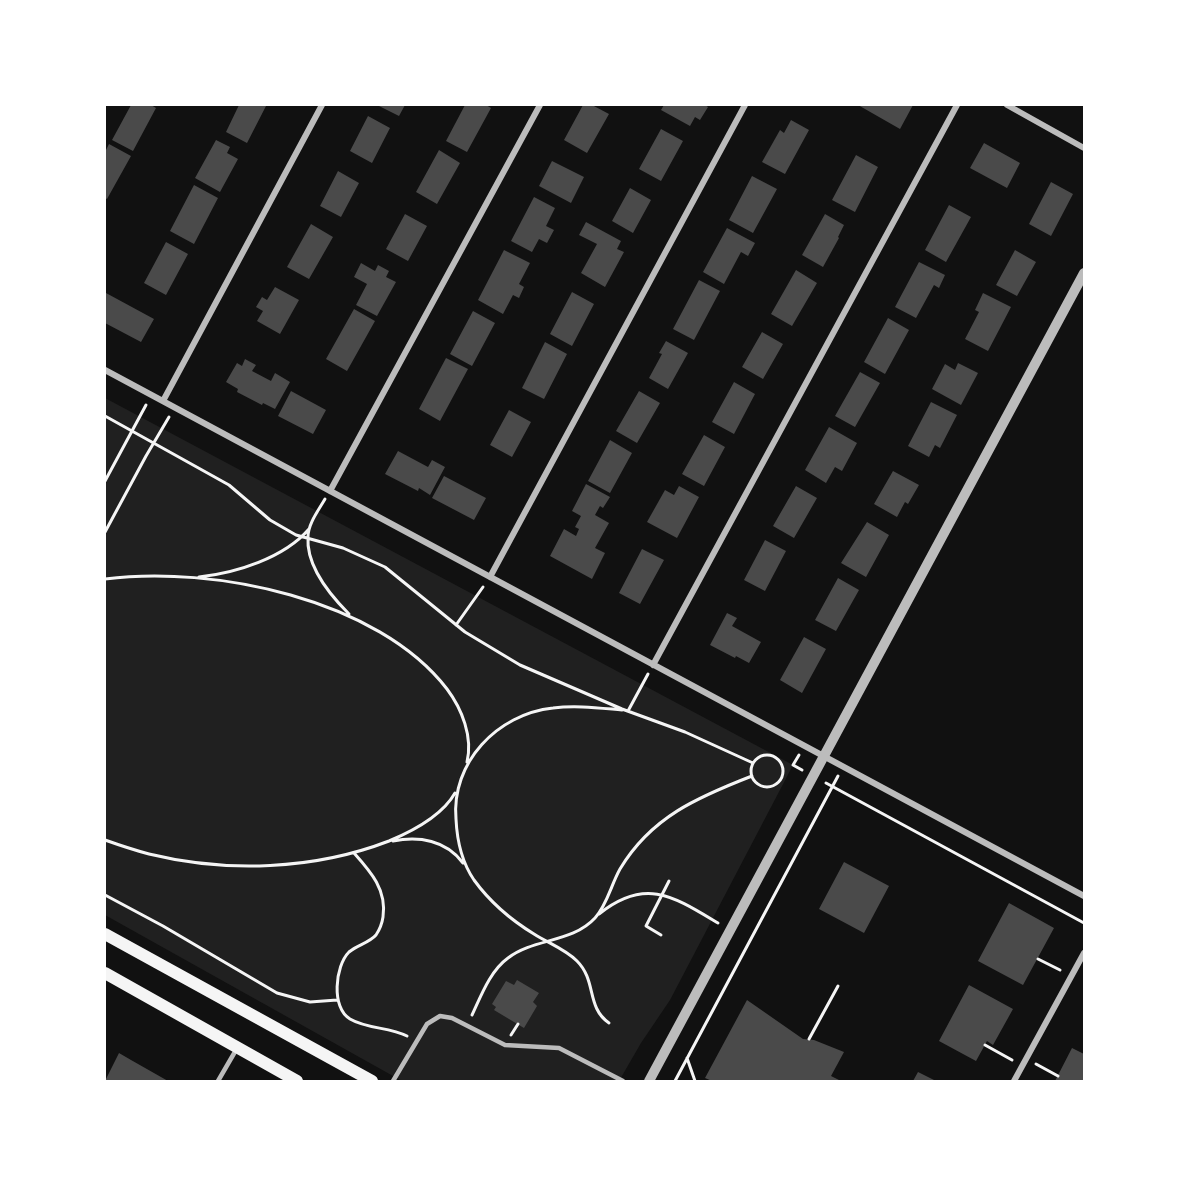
<!DOCTYPE html>
<html>
<head>
<meta charset="utf-8">
<style>
	body { margin:0 }
	#map { position:relative; width:1189px; height:1186px; overflow:hidden; background:#111; font-family:Ubuntu,sans-serif }
	canvas { display:block }
	.frame { position:absolute; inset:0; border:106px solid #fff; pointer-events:none }
</style>
</head>
<body>
<div id="map">
<canvas width="1189" height="1186"></canvas>
<div class="frame"></div>
</div>
<script>
const ctx = document.querySelector('canvas').getContext('2d');
ctx.lineJoin = 'round';
function fill(path, color) { ctx.fillStyle = color; ctx.fill(path, 'evenodd'); }
function trace(path, color, width, dash) { ctx.strokeStyle = color; ctx.lineWidth = width; ctx.lineCap = dash ? 'butt' : 'round'; ctx.setLineDash(dash || []); ctx.stroke(path); }
fill(new Path2D(`
	M105,398L793,765L670,1000L641,1043L619,1081H402L105,915Z`), '#202020');
fill(new Path2D(`
	M131,105H151L156,108L133,151L112,140Z
	M239,105L266,106L247,143L226,132Z
	M377,105H405L399,116Z
	M465,105H486L491,108L467,152L446,141Z
	M583,105H592L609,114L587,153L564,140Z
	M664,105H705L708,107L700,120L695,117L690,126L661,110Z
	M858,105H913L900,129Z
	M368,116L390,128L372,163L350,151Z
	M791,120L809,130L785,174L762,162L780,130L784,133Z
	M661,129L683,141L661,181L639,169Z
	M216,140L230,147L227,153L238,159L220,192L195,178Z
	M984,143L1020,163L1007,188L970,168Z
	M109,144L131,156L107,199L105,198V152Z
	M439,150L460,163L437,204L416,192Z
	M856,155L878,167L855,212L832,200Z
	M552,161L584,177L571,203L539,186Z
	M338,171L359,183L341,217L320,206Z
	M752,176L777,189L753,233L729,220Z
	M1051,182L1073,194L1051,236L1029,224Z
	M194,185L218,198L194,244L170,231Z
	M630,188L651,200L633,233L612,221Z
	M534,197L555,208L546,226L554,230L547,243L539,239L532,252L511,241Z
	M949,205L971,217L946,262L925,250Z
	M405,214L427,226L408,261L386,249Z
	M825,214L844,225L838,237L839,238L823,267L802,255Z
	M586,222L621,241L617,249L624,252L605,287L581,273L597,244L579,235Z
	M311,224L333,237L309,279L287,267Z
	M727,228L755,243L748,256L741,252L724,284L703,272Z
	M166,242L188,254L166,295L144,283Z
	M504,250L530,263L519,284L524,287L519,298L513,295L503,314L478,300Z
	M1015,250L1036,262L1017,296L996,285Z
	M919,262L945,275L939,288L934,285L916,318L895,307Z
	M361,263L375,271L378,265L389,271L386,277L396,282L377,316L356,305L367,284L354,277Z
	M796,270L817,283L792,326L771,314Z
	M699,280L720,291L694,340L673,329Z
	M275,287L299,300L280,334L257,321L263,311L256,307L262,297L267,300Z
	M572,292L594,304L572,346L550,334Z
	M106,293L154,319L141,342L105,323Z
	M983,293L1011,307L988,351L965,339L979,312L975,310Z
	M354,309L375,321L347,371L326,359Z
	M473,311L495,323L472,366L450,354Z
	M888,318L909,330L885,374L864,362Z
	M762,332L783,344L763,379L742,367Z
	M666,341L688,353L668,389L649,378L662,354L659,353Z
	M545,342L567,354L544,399L522,388Z
	M446,358L468,369L440,421L419,409Z
	M245,359L256,365L252,371L271,381L275,373L290,382L275,409L263,403L262,405L237,392L238,389L226,382L237,363L242,366Z
	M958,363L978,373L961,405L932,389L945,364L955,370Z
	M860,372L880,383L855,427L835,416Z
	M734,382L755,394L734,434L712,422Z
	M291,391L326,410L313,434L278,416Z
	M639,391L660,403L637,443L616,431Z
	M931,402L957,415L940,448L935,445L929,457L908,446Z
	M509,410L531,422L512,457L490,445Z
	M829,427L857,443L842,471L835,467L826,483L805,470Z
	M704,435L725,447L704,486L682,474Z
	M610,440L632,453L610,493L588,481Z
	M398,451L428,467L432,460L445,467L430,495L419,488L418,491L385,474Z
	M893,471L919,485L908,504L905,502L897,517L874,504Z
	M444,476L486,498L474,520L432,498Z
	M586,484L610,497L603,508L600,506L595,515L609,523L595,548L605,553L592,579L550,556L564,529L576,536L579,529L575,527L581,516L572,511Z
	M679,486L699,497L677,538L647,522L665,490L674,495Z
	M796,486L817,498L794,538L773,526Z
	M867,522L889,535L866,577L841,563Z
	M765,540L786,551L765,591L744,580Z
	M642,549L664,560L640,604L619,593Z
	M838,578L859,590L836,631L815,620Z
	M727,613L737,618L732,626L761,642L749,663L736,656L735,658L710,645Z
	M804,637L826,649L802,693L780,680Z
	M844,862L889,886L864,933L819,909Z
	M1009,903L1054,928L1023,985L978,961Z
	M517,980L539,993L533,1002L537,1006L524,1028L494,1010L496,1007L492,1004L506,981L514,985Z
	M969,985L1013,1009L993,1045L987,1041L976,1061L939,1041Z
	M747,1000L803,1039L814,1040L844,1052L831,1076L841,1081H712L705,1078Z
	M1072,1048L1084,1054V1081H1055Z
	M119,1053L131,1060L168,1081H105Z
	M918,1072L936,1081H913Z`), '#4a4a4a');
trace(new Path2D(`
	M105,416L229,485L270,520L296,535L343,548L385,567L465,632L520,665L622,709L685,732L753,763
	M105,481L146,405
	M325,499C318,511 308,524 308,537C306,566 330,595 349,614
	M105,532L146,456L169,417
	M199,577C236,573 284,558 309,529
	M105,579C213,565 378,599 447,689C462,709 473,737 467,762
	M456,625L483,587
	M628,711L648,674
	M751 771a16 16 0 1 1 32 0a16 16 0 1 1-32 0Z
	M799,755L793,765L802,770
	M826,783L1084,923
	M105,840C119,845 134,850 149,854C227,873 314,870 389,841C413,831 442,816 455,793
	M393,841C419,836 446,840 463,863
	M354,853C371,872 387,890 383,917C382,924 380,929 376,935C369,943 357,945 349,952C335,966 331,1008 350,1019C367,1029 389,1027 407,1036
	M105,895L163,926L277,993L310,1002L337,1000
	M599,914C645,877 673,896 718,923
	M661,935L646,926L669,881
	M1038,959L1060,970
	M472,1015C481,996 490,971 508,958C534,938 572,943 595,918C607,905 611,885 620,869C651,817 698,797 752,776
	M609,1023C586,1007 597,981 577,961C565,949 548,943 534,934C511,920 490,902 474,880C461,861 457,841 456,819C451,763 497,714 553,708C576,705 599,708 622,710
	M511,1035L518,1024
	M809,1039L838,986
	M985,1045L1012,1060
	M687,1058L695,1081
	M1036,1064L1058,1076
	M675,1081L838,776`), '#f5f5f5', 3);
trace(new Path2D(`
	M218,1081L236,1050
	M393,1081L427,1024L440,1016L452,1018L505,1045L559,1048L623,1081`), '#bcbcbc', 4.5);
trace(new Path2D(`
	M1007,105L1084,148
	M105,370L1084,896
	M163,401L322,105
	M330,491L540,105
	M490,577L745,105
	M653,665L957,105
	M1014,1081L1084,953`), '#bcbcbc', 6);
trace(new Path2D(`
	M649,1081L1084,273`), '#bcbcbc', 10);
trace(new Path2D(`
	M105,934L372,1081
	M105,973L297,1081`), '#f5f5f5', 12);
</script>
</body>
</html>
